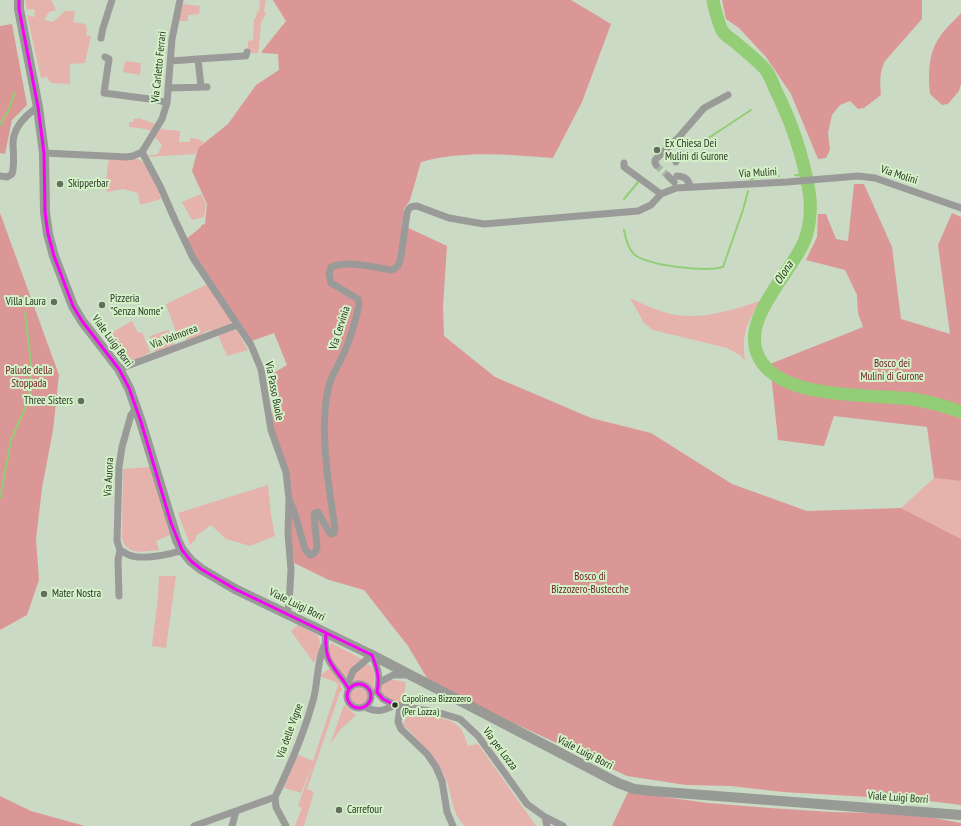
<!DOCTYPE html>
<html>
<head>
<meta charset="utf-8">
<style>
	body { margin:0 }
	canvas { display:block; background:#cadac4 }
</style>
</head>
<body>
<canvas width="961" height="826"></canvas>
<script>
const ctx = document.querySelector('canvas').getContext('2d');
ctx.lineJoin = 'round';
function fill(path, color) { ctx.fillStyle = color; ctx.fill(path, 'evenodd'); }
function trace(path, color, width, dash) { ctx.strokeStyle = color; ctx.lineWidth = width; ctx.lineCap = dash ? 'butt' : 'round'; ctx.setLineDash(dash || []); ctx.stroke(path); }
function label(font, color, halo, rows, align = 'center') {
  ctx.font = font + ' "PT Sans Narrow",sans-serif'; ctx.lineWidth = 4; ctx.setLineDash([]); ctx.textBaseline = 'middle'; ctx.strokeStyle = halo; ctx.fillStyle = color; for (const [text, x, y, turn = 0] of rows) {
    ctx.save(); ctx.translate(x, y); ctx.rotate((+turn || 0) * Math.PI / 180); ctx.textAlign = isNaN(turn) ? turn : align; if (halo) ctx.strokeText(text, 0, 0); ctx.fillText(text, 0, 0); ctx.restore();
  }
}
fill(new Path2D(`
	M25,0H51L56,10L49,12L44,20L53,22L65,11H75L73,22L85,24L87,29L86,35L91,36L85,63L70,64V84L51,83L47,77L41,78L27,15L35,17L34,9L27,10Z
	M260,0H266L264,11L266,14L261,22L260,36L258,53H248V41L253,40L254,19L256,18L257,11H259Z
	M183,4L200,6L199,14L188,15V21H179Z
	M125,61L141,63L140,75L123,72Z
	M138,118L156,124L150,131L146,129L129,127V122H133L134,119H137Z
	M158,129L180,131L179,142H190V138L199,139L200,141L204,142L198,148L195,154L147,157V156L158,154L162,145L154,136Z
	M109,158C116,158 133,157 140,160C149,165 158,189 161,199L140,205L138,193L123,189L107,192L105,186Z
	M201,194L206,204L204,217L192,220L182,202Z
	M208,284L231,321L230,325L212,332L211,330L204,332L203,335L187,340L184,337L178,338L166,304Z
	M630,298C645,305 660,312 676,315C705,319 733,310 760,301C746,326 742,332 745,361L740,355L727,348L653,330L644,323Z
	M132,321L138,333L142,332L150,352L135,360L125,362L104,337Z
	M236,329L248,350L227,356L218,335Z
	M169,330L174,345L155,352L150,336Z
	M150,467L170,535L156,541L159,550C144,551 127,557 122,538L123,469Z
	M934,478L961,481V539L901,508Z
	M268,485L271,515L275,536L250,546L226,539L211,525L196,536V539L190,545L178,513Z
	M159,576H176L166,648L152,646L158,597Z
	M298,625L318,635C322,646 319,653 314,663L291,631Z
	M331,643L362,659L351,669L346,678C339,670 323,654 331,643Z
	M368,664C377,669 374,679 374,689L373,690C366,683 361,681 351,684C354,675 357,666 368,664Z
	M330,668C337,676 342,681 342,692H340L307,789L314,792L304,826H295L302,808L298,806L313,763L301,793L284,788L296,754L313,761L338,685L336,682L319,676Z
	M387,680H394L406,682L403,703C393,701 386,700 380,691L382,684Z
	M350 697a9 9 0 1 1 18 0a9 9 0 1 1-18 0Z
	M344,705L356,715L341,729L330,744Z
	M408,714C421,715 453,716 461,729C464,734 466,741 468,746L478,744L536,826H465C450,813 453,792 444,775C435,758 421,744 408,729L404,727L403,724Z`), '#e6b2ac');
fill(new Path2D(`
	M273,0H571L611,24L582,102L553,158C509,155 464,150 421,162L410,200L404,209L402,225L447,246L443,307L444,336L495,377L591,418L651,433L732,484L807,511L901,508L961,539V805L921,800L783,792L731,786L686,785L627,776L454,695L427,678L408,646L364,590L329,580L294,563L285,480L272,428L273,400L267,377L287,365L274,333L252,341L185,240L201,227V225L205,224L207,204L192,171L198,148L228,124L256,85L279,70L278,54L262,53V51L286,21Z
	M722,0H922V19L885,61C879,72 880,83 881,95L864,108L858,109L850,101L840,105L832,115L828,133L830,150L826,158L818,159L791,94L766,57L739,28L726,19Z
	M961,13V84L959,91L948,104L942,105L930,94C928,69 928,48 946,29C951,23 956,19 961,13Z
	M12,24L27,105L12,120L5,154L0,153V26Z
	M854,184H864L892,247L901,319L950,334L938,245L952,213L961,217V481L934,478L927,427L834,416L824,446L778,440L770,364L863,327L858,313L857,295L845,270L806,260L817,237L818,214H826L836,239L848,241Z
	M0,213L59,375L53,430L42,488L36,539L39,580L27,615L0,630Z
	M628,792L708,803L770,808L831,812L913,814L961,823V826H612Z
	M0,796L31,811L85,826H0Z`), '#db9796');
trace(new Path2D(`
	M0,125L8,111L15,92
	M707,139L751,110
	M795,175H805
	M751,180L757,176H779
	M624,199L639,181
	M624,230C626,239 628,249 635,255C650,266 705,272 723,267L743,210L748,191
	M0,498L11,440L27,403L31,388V364L25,312`), '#93cd75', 2);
trace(new Path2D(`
	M713,0C714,7 720,28 723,32C726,36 731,39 735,42C745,51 756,59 765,69C770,75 773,84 776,91C792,123 803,156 809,191C812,208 810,231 802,246C786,279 734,327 763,364C791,400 872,394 913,399C929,402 946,406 961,412`), '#93cd75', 13);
trace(new Path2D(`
	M656,165L668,176`), '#aab9a4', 7, [7, 3.5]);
trace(new Path2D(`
	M101,38L103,28L112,0
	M105,57L109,59L104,93L157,100L167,103
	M198,59L243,56H246L247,52
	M171,61L198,59L201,87
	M168,88L207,87
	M142,152L160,186L175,220L193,258L251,345L261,369L271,430L286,472L289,499L288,533L291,570L289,604L287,614
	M44,153L127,157L133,156L142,152L162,119L167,103L172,39L180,0
	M676,162L677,158L681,154
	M624,163V167L661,194
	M656,165L655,163V160L678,138L704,108L728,95
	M0,176L7,177L12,174C15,164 13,153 13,142C14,127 26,115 38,107
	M668,176L674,182
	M677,176C685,176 689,180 690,187
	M119,369L237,325
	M136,408L131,415L122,447L119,467L117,541L120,550C123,551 126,554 129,555C141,560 170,555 182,550
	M289,499L294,511L305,549L310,555C315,554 316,552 317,547L314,514L315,513L318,512L329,532L331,534L334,533L335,529C329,488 319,430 328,390C330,377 337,368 342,357C349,343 356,320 359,305L358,299L331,283L329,274L331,267C350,260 372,267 391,270C398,268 399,264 401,257L407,213C409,207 411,206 417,206L449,218L484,224L638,211L651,205L661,194L676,188L787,182L858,176L875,178L961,208
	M119,596L118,560L120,550
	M326,633C322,666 336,665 349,689
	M380,682L393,675H408
	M347 696a12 12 0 1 1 24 0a12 12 0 1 1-24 0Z
	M347,686L353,671L372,655C378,669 381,677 377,692
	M377,692L383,699L395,705L440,713L460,719L478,736L527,804L545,817L547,826
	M400,706L398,722L401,729L427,754L436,767L442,781L447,812L453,826
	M365,707C376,713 384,711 395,705
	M545,817L563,826
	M194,826L275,797
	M232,826L236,811
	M286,826L276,807L275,797C290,766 305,731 314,697C318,680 317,662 324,646`), '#9a9b99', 7);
trace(new Path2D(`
	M19,0V9L38,107L44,153L45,212L48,234L54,256L73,306L82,321L119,369L129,388L141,422L177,540L182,550L191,561L201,569L235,589L372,655L618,783L634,789L652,791L961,815`), '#979a95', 10);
trace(new Path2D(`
	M19,0V9L38,107L44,153L45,212L48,234L54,256L73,306L82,321L119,369L129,388L141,422L171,523L182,550L191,561L201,569L235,589L372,655C377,668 380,678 377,692L383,699L395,705
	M326,633C324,664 334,665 349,689
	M347 696a12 12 0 1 1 24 0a12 12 0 1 1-24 0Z`), '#f403f4', 3);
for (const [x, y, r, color] of [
	[657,150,4,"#626f5d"],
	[60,184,4,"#626f5d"],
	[54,302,4,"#626f5d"],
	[102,305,4,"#626f5d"],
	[81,401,4,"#626f5d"],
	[44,594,4,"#626f5d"],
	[395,705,3.5,"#2a3525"],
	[339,810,4,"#626f5d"]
]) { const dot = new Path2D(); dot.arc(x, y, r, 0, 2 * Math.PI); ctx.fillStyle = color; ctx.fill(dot); trace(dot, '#d4f1c7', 1.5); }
label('10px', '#2a3525', '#d4f1c7', [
	["Capolinea Bizzozero",402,699],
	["(Per Lozza)",402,712]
], 'left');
label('11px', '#2a3525', '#d4f1c7', [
	["Via Carletto Ferrari",159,67,-84],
	["Via Mulini",758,173,-3],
	["Via Molini",899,175,18],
	["Via Cervinia",340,328,-72],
	["Via Valmorea",174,337,-21],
	["Viale Luigi Borri",112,341,54],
	["Via Passo Buole",274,391,79],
	["Via Aurora",109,477,-87],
	["Viale Luigi Borri",297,605,26],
	["Via delle Vigne",290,731,-70],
	["Via per Lozza",500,749,53],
	["Viale Luigi Borri",585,753,27],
	["Viale Luigi Borri",898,798,4]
]);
label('11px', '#2a3525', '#d4f1c7', [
	["Ex Chiesa Dei",665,144],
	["Mulini di Gurone",665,157],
	["Skipperbar",68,184],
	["Pizzeria",110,299],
	["\"Senza Nome\"",110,312],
	["Villa Laura",46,302,"right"],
	["Three Sisters",73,401,"right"],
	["Mater Nostra",52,594],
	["Carrefour",347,810]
], 'left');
label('11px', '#701928', '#d4f1c7', [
	["Bosco dei",892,364],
	["Mulini di Gurone",892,377],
	["Palude della",29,371],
	["Stoppada",29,384],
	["Bosco di",590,577],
	["Bizzozero-Bustecche",590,590]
]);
label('italic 12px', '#163304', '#d4f1c7', [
	["Olona",784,273,-57]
]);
</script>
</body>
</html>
